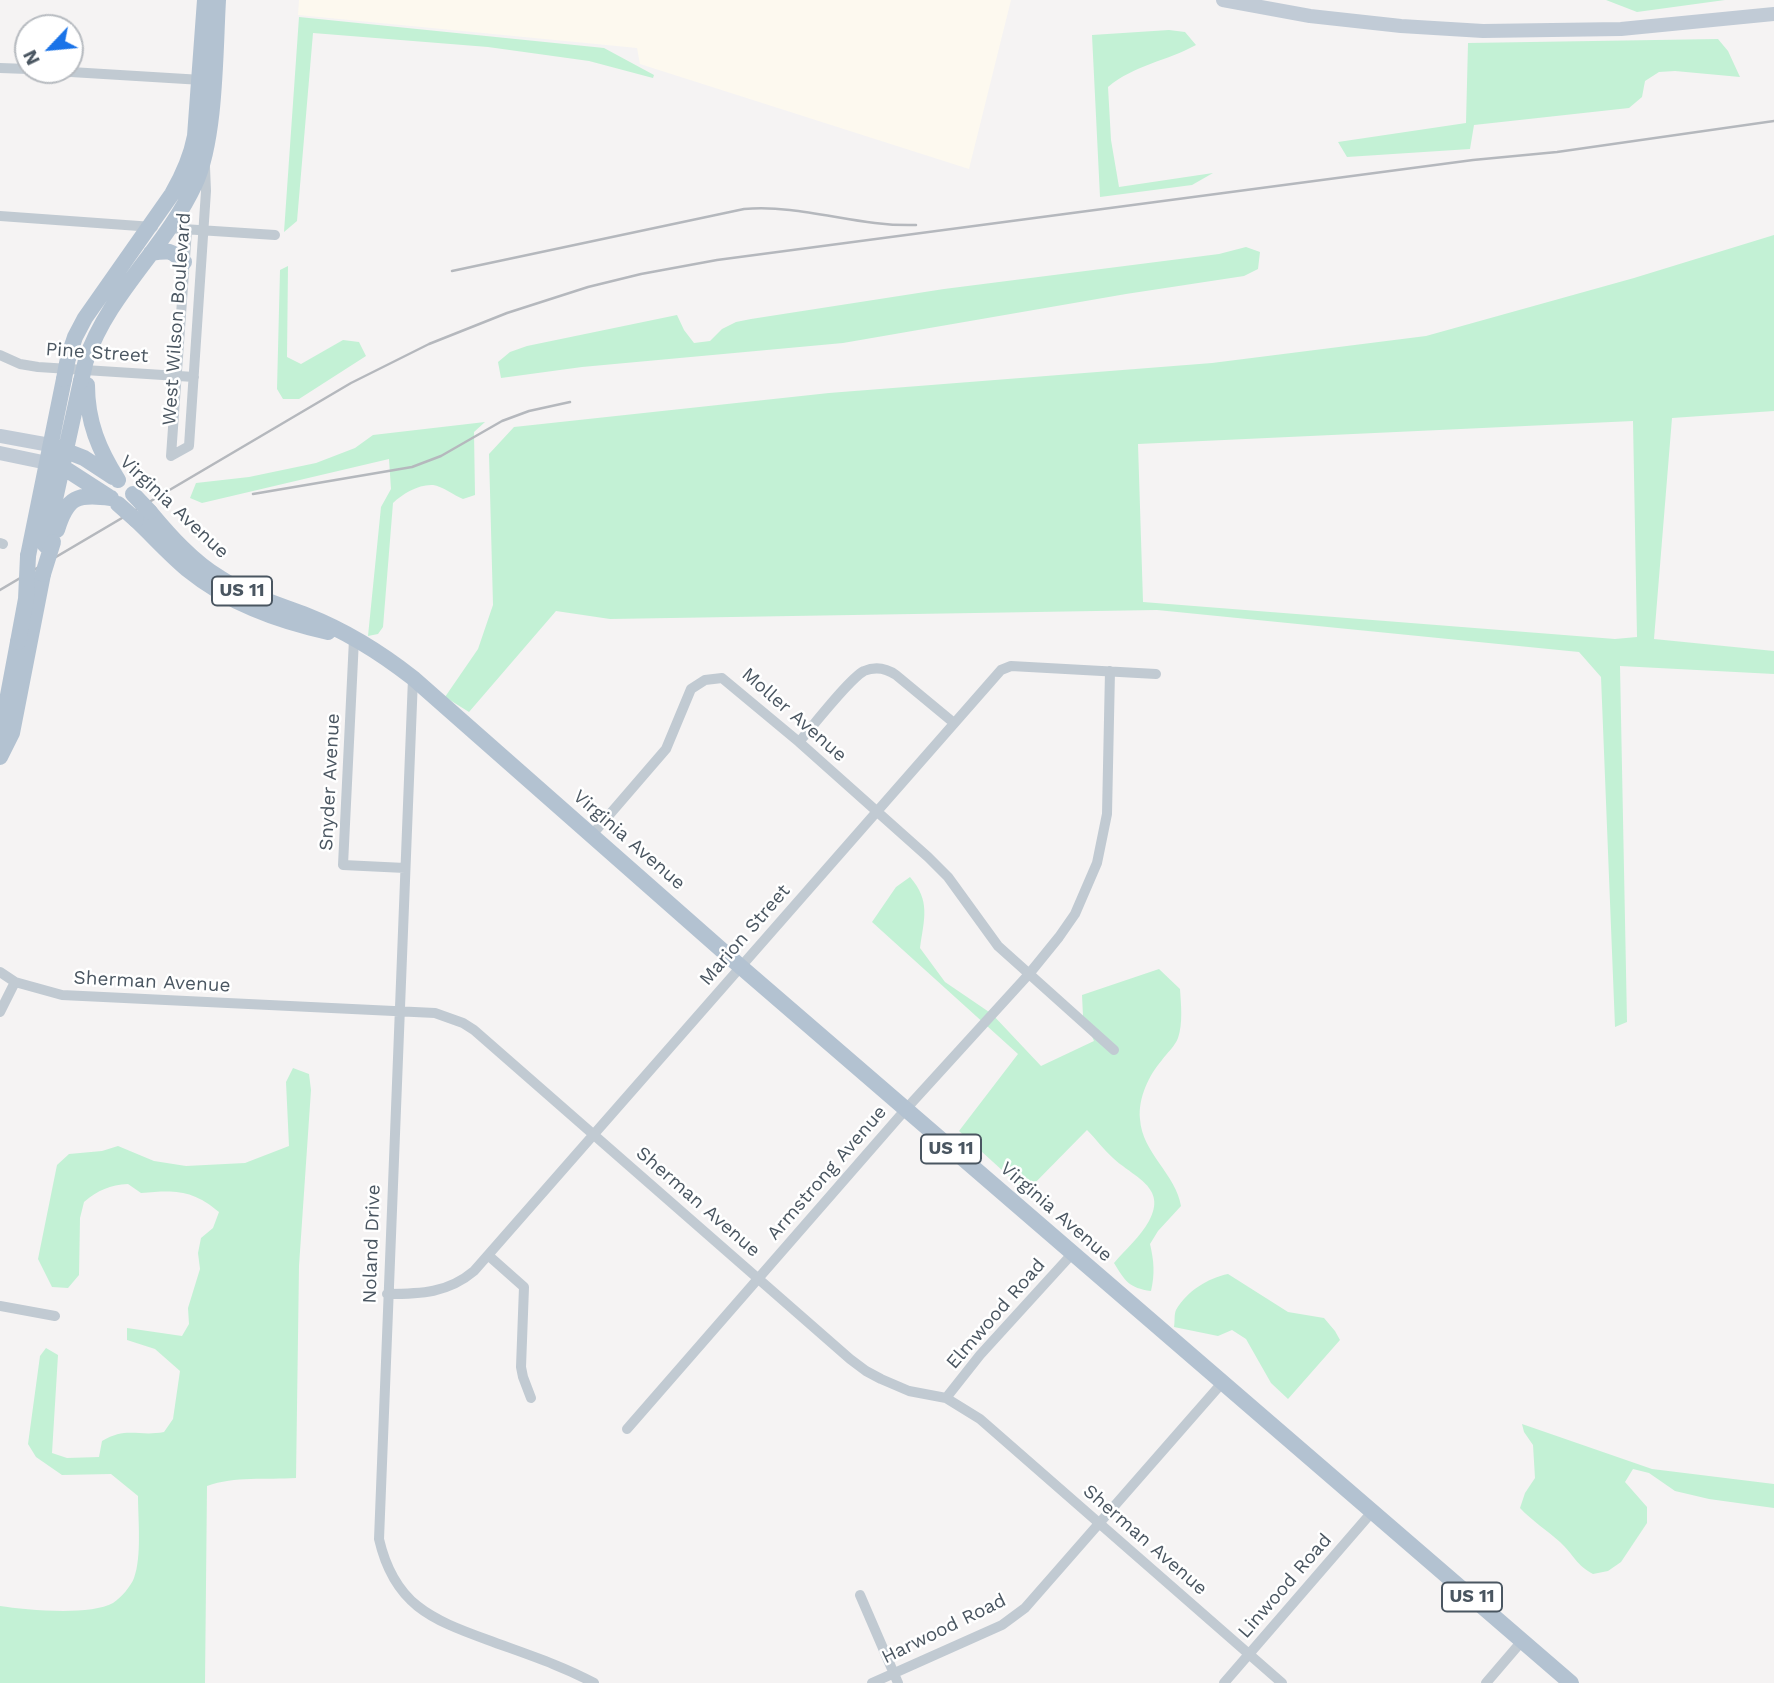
<!DOCTYPE html>
<html>
<head>
<meta charset="utf-8">
<style>
	body { margin:0 }
	#map { position:relative; width:1774px; height:1683px; overflow:hidden; background:#f5f3f3; font-family:"Work Sans",sans-serif }
	canvas { display:block }
	.north { position:absolute; left:14px; top:14px; width:70px; height:70px; box-sizing:border-box; background:#fff; border:2px solid #b7bbc0; border-radius:50%; rotate:244deg; font-size:19px; font-weight:700; line-height:28px; text-align:center; color:#4a5661 }
	.north::after { content:''; display:block; margin:auto; width:24px; height:32px; background:#1a73e8; clip-path:polygon(50% 0,100% 100%,50% 72%,0 100%) }
</style>
</head>
<body>
<div id="map">
<canvas width="1774" height="1683"></canvas>
<div class="north">N</div>
</div>
<script>
const ctx = document.querySelector('canvas').getContext('2d');
ctx.lineJoin = 'round';
function fill(path, color) { ctx.fillStyle = color; ctx.fill(path, 'evenodd'); }
function trace(path, color, width, dash) { ctx.strokeStyle = color; ctx.lineWidth = width; ctx.lineCap = dash ? 'butt' : 'round'; ctx.setLineDash(dash || []); ctx.stroke(path); }
function label(font, color, halo, rows, align = 'center') {
  ctx.font = font + ' "Work Sans",sans-serif'; ctx.lineWidth = 5; ctx.setLineDash([]); ctx.textBaseline = 'middle'; ctx.strokeStyle = halo; ctx.fillStyle = color; for (const [text, x, y, turn = 0] of rows) {
    ctx.save(); ctx.translate(x, y); ctx.rotate((+turn || 0) * Math.PI / 180); ctx.textAlign = isNaN(turn) ? turn : align; if (halo) ctx.strokeText(text, 0, 0); ctx.fillText(text, 0, 0); ctx.restore();
  }
}
fill(new Path2D(`
	M299,0H1011L969,169L640,64L637,48L298,15Z`), '#fdf9ef');
fill(new Path2D(`
	M1606,0H1725L1637,12Z
	M299,17L604,48L654,75L653,78L589,61L488,47L313,33L297,221L284,232Z
	M1169,30L1185,32L1196,45C1167,61 1134,65 1108,87L1111,140L1119,187L1213,173L1192,185L1100,197L1092,35Z
	M1718,39L1728,51L1740,77L1675,71L1659,72L1645,81L1642,97L1629,108L1474,125L1470,149L1347,157L1338,142L1466,123L1468,43Z
	M1774,235V411L1672,418L1654,639L1774,651V674L1620,666L1627,1022L1615,1027L1601,677L1579,652L1157,610L610,619L556,611L469,712L445,697L478,649L493,605L489,454L514,427L829,393L1212,363L1426,336L1634,278ZM1633,421L1637,637L1615,639L1143,602L1138,444Z
	M1246,247L1260,252L1258,269L1244,276L1126,294L843,343L582,367L501,378L498,362L510,352L527,346L677,315L684,330L694,343L710,341L722,329L736,322L751,319L944,289L1219,254Z
	M288,266L287,357L301,364L343,340L359,342L366,356L299,399H283L277,389L280,270Z
	M485,422L474,432L475,495L463,499C455,496 442,486 433,485C419,484 402,494 393,503L383,627L378,634L368,636L381,507L391,489L389,459L202,503L190,498L196,483L249,477L316,463L355,448L373,435Z
	M910,877C931,901 924,919 920,948L945,982L992,1014L1041,1066L1094,1041L1083,1016L1082,995L1159,969L1180,989C1181,1005 1183,1023 1178,1038C1175,1046 1167,1053 1162,1060C1149,1075 1138,1098 1140,1119C1142,1153 1176,1174 1181,1206L1158,1231L1150,1244C1154,1261 1155,1274 1151,1291C1129,1288 1125,1281 1114,1263C1125,1250 1141,1236 1149,1221C1168,1187 1133,1177 1113,1158C1104,1150 1096,1139 1087,1130L1026,1192L959,1131L1018,1054L872,922L896,887Z
	M293,1068L309,1074L311,1090L299,1266L296,1478C266,1480 235,1476 207,1486L205,1683H0V1606C26,1610 90,1616 113,1603C121,1598 131,1586 134,1578C142,1557 138,1519 138,1496L111,1474L62,1475L36,1457L28,1444L40,1356L46,1348L58,1355L52,1453L67,1458L99,1457L102,1441C127,1426 138,1437 164,1432L173,1419L180,1371L155,1349L127,1340V1328L182,1336L189,1324L188,1308L200,1269L198,1253L201,1238L213,1228L219,1212C192,1189 174,1190 141,1193L128,1184C110,1185 98,1190 84,1202L80,1218L79,1275L68,1288L52,1287L38,1259L57,1165L69,1154L102,1151L118,1146L154,1161L186,1166L245,1163L289,1146L286,1082Z
	M1228,1274L1288,1312L1324,1318L1335,1331L1340,1340L1288,1399L1271,1383L1246,1339L1232,1330L1218,1336L1174,1327C1175,1322 1174,1314 1176,1310C1187,1291 1208,1278 1228,1274Z
	M1522,1424L1652,1469L1774,1484V1508L1709,1499L1675,1491L1649,1473L1633,1469L1625,1482L1647,1507V1523L1621,1562L1608,1571L1593,1574C1576,1565 1574,1555 1560,1542C1547,1530 1532,1521 1520,1508L1525,1493L1535,1478L1533,1445L1524,1432Z`), '#c3f1d5');
trace(new Path2D(`
	M0,68L28,69
	M38,70L202,80
	M0,216L153,227
	M168,228L275,235
	M0,355L20,364L38,367L194,377
	M171,456L189,446L206,191L205,167
	M171,456L187,230
	M0,543L3,544
	M354,639L343,865L405,868
	M413,678L379,1539C394,1604 430,1619 488,1640C523,1653 561,1665 594,1683
	M799,742C813,726 849,679 864,671C876,666 886,668 896,675L954,723
	M591,836L666,749L691,689L705,680L722,678L799,742L928,857L948,877L998,946L1114,1050
	M0,972L15,982L62,995L435,1013L463,1023L474,1030L850,1359L866,1371L881,1379L909,1391L946,1398L980,1419L1282,1683
	M0,1012L15,982
	M489,1256L524,1287L521,1367L523,1377L531,1398
	M387,1294C421,1294 448,1293 474,1271L1001,670L1011,666L1156,674
	M0,1306L55,1316
	M946,1398L980,1355L1072,1254
	M627,1429L906,1109L1029,974L1059,937L1075,914L1097,863L1107,814L1110,671
	M860,1595L898,1683
	M872,1683L1002,1625L1025,1608L1222,1383
	M1224,1683L1372,1512
	M1486,1683L1522,1641`), '#c1cad2', 10);
trace(new Path2D(`
	M1223,0L1310,16L1401,26L1483,31L1621,29L1774,14
	M0,436L50,445
	M0,453L57,465`), '#c1cbd6', 14);
trace(new Path2D(`
	M151,253C169,250 171,250 184,262
	M68,358L75,337L85,318L172,194C183,175 191,157 195,136L205,0
	M86,360C108,294 166,247 195,184C216,138 215,52 218,0
	M87,385C87,422 99,450 118,480
	M56,447L84,458L113,477
	M61,466L109,497
	M150,512C170,536 193,562 220,578C248,596 277,604 308,616C346,631 381,653 413,678L741,967L1571,1683
	M136,520C153,536 169,554 187,569C229,603 275,620 328,632
	M57,530C67,497 77,493 111,498
	M45,545L81,381
	M28,556L64,379
	M0,738L18,642
	M0,757L12,733L43,574`), '#b3c2d1', 16);
trace(new Path2D(`
	M452,271L744,209C803,204 857,227 916,225
	M253,494L412,467L441,456L502,421L529,411L570,402
	M0,590L351,383L429,344L507,313L588,287L641,274L717,260L1473,160L1557,152L1774,121`), '#b5b8bd', 2.5);
trace(new Path2D(`
	M64,379L68,358
	M81,381L86,360
	M133,494L150,512
	M118,504L136,520
	M43,574L53,542
	M18,642L26,599L28,556`), '#b3c2d1', 16);
for (const [x, y, w] of [
	[242,591,60],
	[951,1149,60],
	[1472,1597,60]
]) { const box = new Path2D(); box.roundRect(x - w / 2, y - 14.5, w, 29, 5); ctx.fillStyle = '#fff'; ctx.fill(box); trace(box, '#4a5661', 2); }
label('bold 18px', '#4a5661', null, [
	["US 11",242,591],
	["US 11",951,1149],
	["US 11",1472,1597]
]);
label('19px', '#4a5661', '#fff', [
	["West Wilson Boulevard",177,319,-86],
	["Pine Street",97,353,4],
	["Virginia Avenue",174,507,43],
	["Moller Avenue",794,715,41],
	["Snyder Avenue",330,782,-87],
	["Virginia Avenue",629,840,41],
	["Marion Street",745,935,-49],
	["Sherman Avenue",152,982,3],
	["Armstrong Avenue",827,1173,-49],
	["Sherman Avenue",698,1202,41],
	["Virginia Avenue",1056,1212,41],
	["Noland Drive",372,1244,-88],
	["Elmwood Road",996,1314,-49],
	["Sherman Avenue",1145,1540,41],
	["Linwood Road",1285,1586,-49],
	["Harwood Road",944,1629,-26]
]);
</script>
</body>
</html>
